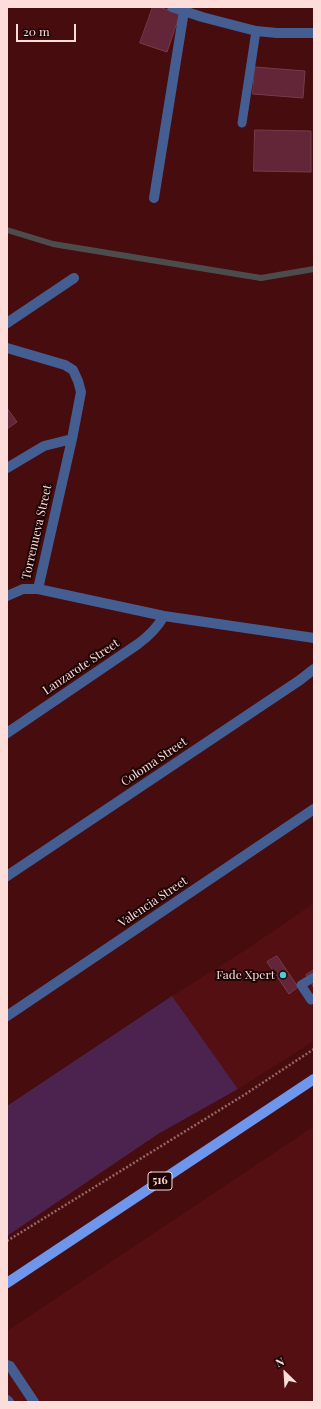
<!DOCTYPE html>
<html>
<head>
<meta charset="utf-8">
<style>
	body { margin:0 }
	#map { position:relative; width:321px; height:1409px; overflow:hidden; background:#470c0d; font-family:"Playfair Display",serif }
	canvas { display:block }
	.frame { position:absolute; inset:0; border:8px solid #fcddda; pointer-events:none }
	.north { position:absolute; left:265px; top:1353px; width:40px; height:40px; -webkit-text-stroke:3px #1e0505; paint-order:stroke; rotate:335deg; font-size:11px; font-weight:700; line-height:16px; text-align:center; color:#fcddda }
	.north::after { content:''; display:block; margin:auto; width:14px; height:18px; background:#fcddda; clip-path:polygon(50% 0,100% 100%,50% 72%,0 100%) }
	.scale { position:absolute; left:16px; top:24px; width:60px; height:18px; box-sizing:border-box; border:2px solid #fcddda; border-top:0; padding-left:5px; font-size:12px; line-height:14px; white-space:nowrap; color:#fcddda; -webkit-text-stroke:3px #1e0505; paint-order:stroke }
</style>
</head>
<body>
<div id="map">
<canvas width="321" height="1409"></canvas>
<div class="frame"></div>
<div class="north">N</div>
<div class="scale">20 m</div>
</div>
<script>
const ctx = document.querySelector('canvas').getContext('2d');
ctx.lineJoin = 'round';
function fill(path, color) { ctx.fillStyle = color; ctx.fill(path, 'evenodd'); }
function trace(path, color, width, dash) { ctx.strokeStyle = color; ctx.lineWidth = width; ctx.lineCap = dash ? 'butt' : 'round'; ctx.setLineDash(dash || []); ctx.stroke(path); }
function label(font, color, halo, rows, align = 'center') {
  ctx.font = font + ' "Playfair Display",serif'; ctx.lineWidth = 4; ctx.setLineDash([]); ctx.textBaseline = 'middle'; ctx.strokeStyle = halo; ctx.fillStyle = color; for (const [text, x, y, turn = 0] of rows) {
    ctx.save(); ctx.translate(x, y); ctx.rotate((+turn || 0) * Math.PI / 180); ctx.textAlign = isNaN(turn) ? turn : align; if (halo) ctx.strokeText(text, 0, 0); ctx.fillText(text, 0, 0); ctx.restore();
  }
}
fill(new Path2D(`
	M314,903V1041L238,1089L172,996L247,949Z
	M314,1126V1402H7V1331Z`), '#530f11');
fill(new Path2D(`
	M172,996L238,1089L158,1134L7,1236V1106Z`), '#4b234e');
trace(new Path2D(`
	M7,230L53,244L261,278L314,269`), '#4c4c4d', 6);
const building = new Path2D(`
	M153,7H159L180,14L167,52L140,43Z
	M255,67L305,71L303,98L253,94Z
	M255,130L311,131V172L254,171Z
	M7,408L17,422L7,429Z
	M277,956L298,987L289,994L267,962Z
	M314,970V988L306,975Z`);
fill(building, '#622638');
trace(building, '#793a4b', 1);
trace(new Path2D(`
	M7,1241L244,1095L314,1049`), '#966766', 2.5, [2, 2]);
trace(new Path2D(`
	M242,123L256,31
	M314,977L301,985L311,1000L314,998`), '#455e92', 9);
trace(new Path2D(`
	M172,7L202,17L256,31L277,33H314
	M154,198L184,11
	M7,323L74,278
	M7,348L65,365L73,370L78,381L81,392L72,439L38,589
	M7,468L44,446L72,439
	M7,596L23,589H38L164,616L314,638
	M7,733L138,644C149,636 157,628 164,616
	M7,876L300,680L314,669
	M7,1016L314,809
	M7,1365L10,1366L34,1402
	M7,1400L9,1402`), '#455e92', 10);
trace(new Path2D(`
	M7,1283L314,1079`), '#6e96ed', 10);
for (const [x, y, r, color] of [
	[283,975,4,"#52cbd7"]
]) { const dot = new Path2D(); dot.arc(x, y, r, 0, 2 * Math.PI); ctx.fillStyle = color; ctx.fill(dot); trace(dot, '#1e0505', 1.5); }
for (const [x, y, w] of [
	[160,1181,24]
]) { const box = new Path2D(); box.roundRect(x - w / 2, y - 9, w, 18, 3); ctx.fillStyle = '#1e0505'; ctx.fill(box); trace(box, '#fcddda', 1); }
label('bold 11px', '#fcddda', null, [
	["516",160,1181]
]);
label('12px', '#fcddda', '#1e0505', [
	["Torrenueva Street",37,532,-77],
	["Lanzarote Street",81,667,-34],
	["Coloma Street",154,762,-34],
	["Valencia Street",153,902,-34]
]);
label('12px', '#fcddda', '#1e0505', [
	["Fade Xpert",275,975]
], 'right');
</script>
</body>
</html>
